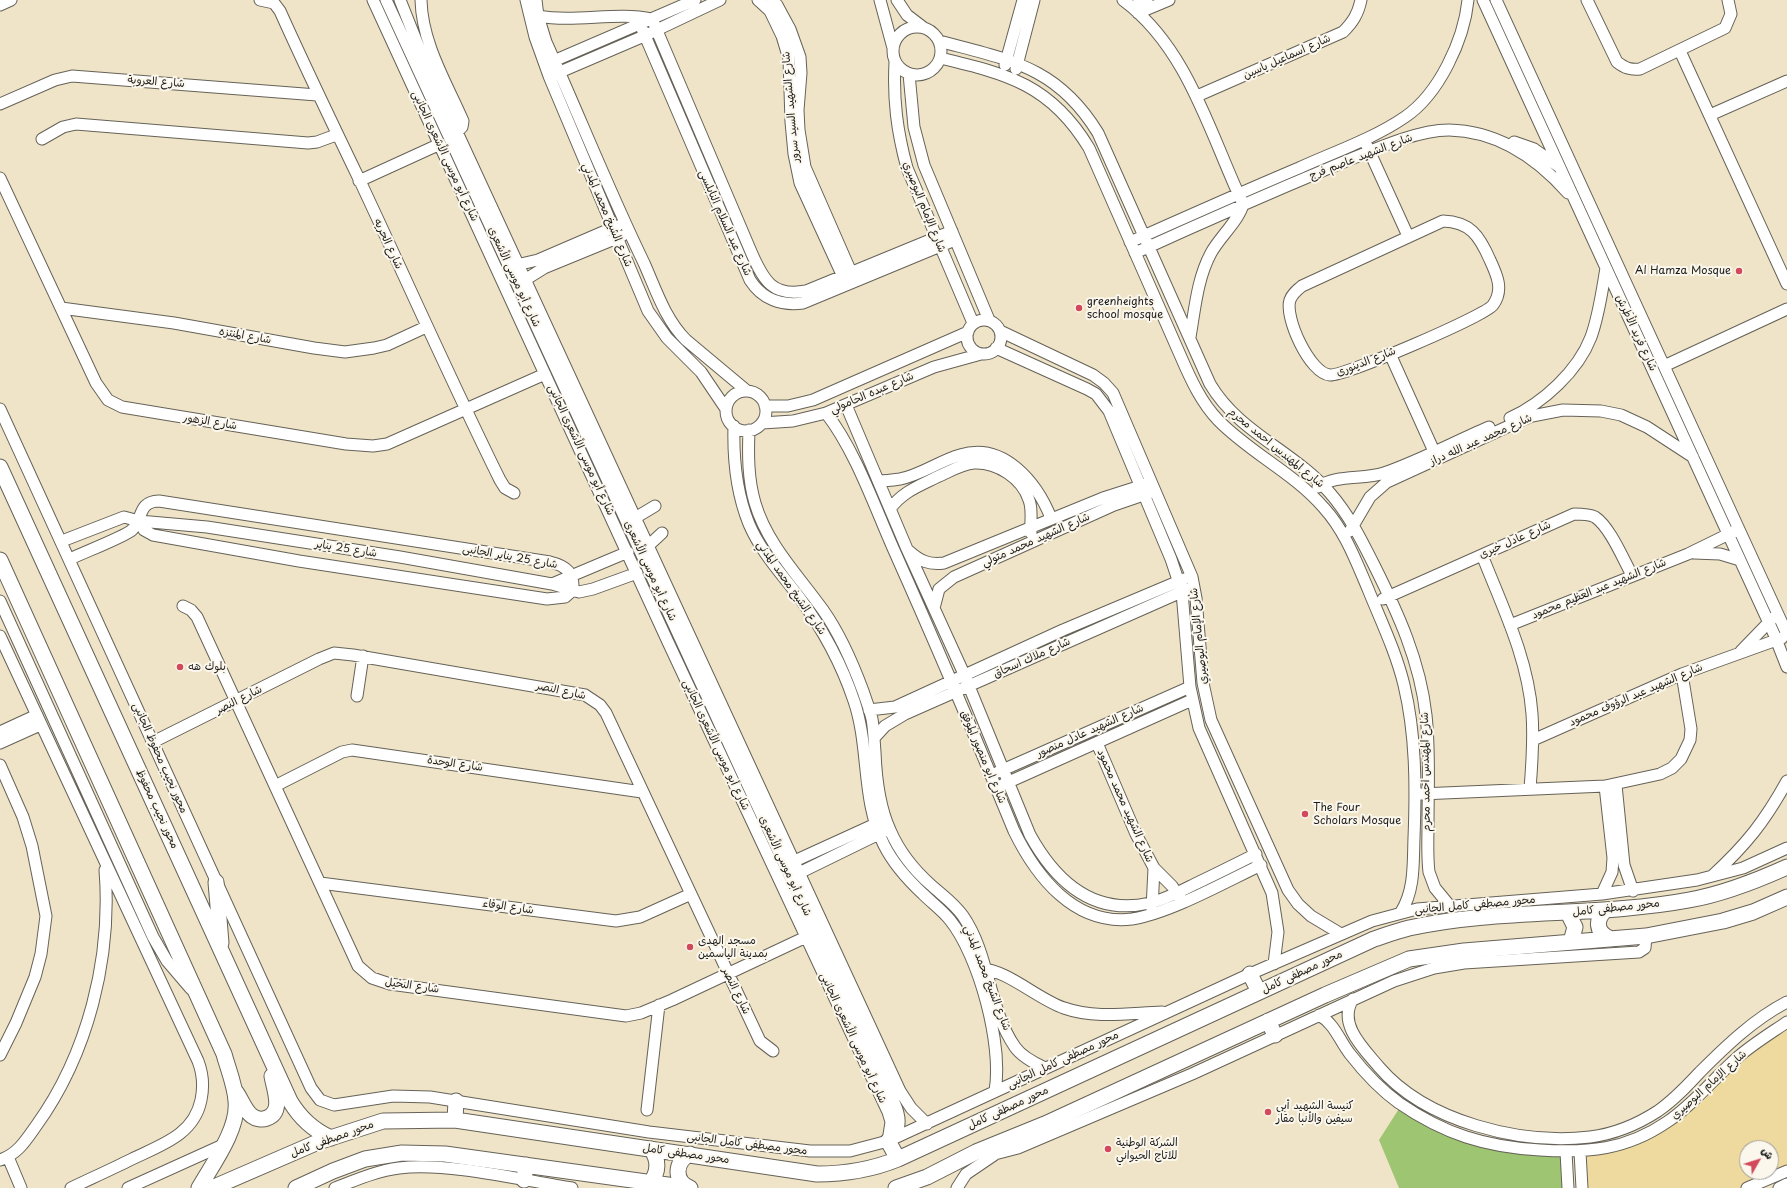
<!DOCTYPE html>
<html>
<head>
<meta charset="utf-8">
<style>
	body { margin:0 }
	#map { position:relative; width:1787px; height:1188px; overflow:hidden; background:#efe4c7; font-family:"Playpen Sans","Playpen Sans Arabic",sans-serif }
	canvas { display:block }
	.north { position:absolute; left:1739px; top:1140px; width:40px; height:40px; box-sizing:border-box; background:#fbf7ec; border:1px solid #a29f99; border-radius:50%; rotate:51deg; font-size:11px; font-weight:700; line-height:16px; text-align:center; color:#1c1c1c }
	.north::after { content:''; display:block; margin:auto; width:14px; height:18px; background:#d1495b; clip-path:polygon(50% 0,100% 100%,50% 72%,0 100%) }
</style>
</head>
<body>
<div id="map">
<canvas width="1787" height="1188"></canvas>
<div class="north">ش</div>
</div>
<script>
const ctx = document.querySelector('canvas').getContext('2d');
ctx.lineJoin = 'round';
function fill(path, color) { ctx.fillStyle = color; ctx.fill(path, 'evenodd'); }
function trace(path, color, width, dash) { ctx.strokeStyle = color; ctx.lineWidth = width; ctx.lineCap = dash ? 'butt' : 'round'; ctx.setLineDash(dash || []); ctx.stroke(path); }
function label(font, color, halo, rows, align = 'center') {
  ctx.font = font + ' "Playpen Sans","Playpen Sans Arabic",sans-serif'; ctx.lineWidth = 4; ctx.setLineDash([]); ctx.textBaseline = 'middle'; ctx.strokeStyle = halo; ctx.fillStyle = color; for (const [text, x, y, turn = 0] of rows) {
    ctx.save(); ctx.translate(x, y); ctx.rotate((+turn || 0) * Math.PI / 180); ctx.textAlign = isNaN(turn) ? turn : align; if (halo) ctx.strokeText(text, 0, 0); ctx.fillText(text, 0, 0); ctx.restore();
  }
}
fill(new Path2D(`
	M1402,1104L1465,1138L1566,1152L1568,1188H1399L1379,1140Z`), '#9ec571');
fill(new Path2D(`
	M1787,1022V1171L1747,1188H1582L1580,1152L1652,1132ZM1747,1148H1771V1172H1747Z`), '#eeda9e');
const minor = new Path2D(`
	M260,0L274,3L280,11C306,69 333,125 360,181C407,281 451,381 500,480L505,488L514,493
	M373,0L668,642L888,1112L891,1122L888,1141
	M386,0L894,1102C900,1115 903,1129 891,1139
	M400,0L426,65L900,1091L911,1108L927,1124
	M421,0C422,43 446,82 463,121L462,127L457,132
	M526,0L535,37L549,76L648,311L667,338L701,372L726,409
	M536,0L538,16L546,42C579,115 609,191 644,263C656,290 665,319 686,340L747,391
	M758,0L770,11L782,36L789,59L791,122L794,154L800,183L845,281
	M772,0L777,5L790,29L800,57L801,73L798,110L799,130L805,167L854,279
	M880,0L893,48
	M897,0L907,15L924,28
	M1123,0C1188,48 1210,134 1243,204C1240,219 1219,238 1211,253C1197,279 1195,309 1190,337
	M1483,0L1774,634L1787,667
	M1496,0L1787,634
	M1587,0L1617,62C1625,68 1630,70 1640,69L1725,28L1731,14L1728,0
	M0,5L11,0
	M1132,7L1147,0
	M1138,13L1169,0
	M538,16C577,23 616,11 652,19L752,254C764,281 773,297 806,291L952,231
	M640,24L750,280C762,299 781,306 803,303L955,240
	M893 51a24 24 0 1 1 48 0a24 24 0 1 1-48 0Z
	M939,41C1009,60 1057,66 1098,133L1210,384C1239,433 1294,451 1330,493C1349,515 1361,539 1374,565C1398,613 1420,661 1426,715C1430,751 1428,788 1428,824C1428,840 1427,856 1429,872L1435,888L1449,905
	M1680,51L1787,284
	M940,58C1008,74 1051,85 1089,148L1181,357C1191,380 1201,402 1218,420C1250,453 1294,473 1324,508C1345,531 1356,561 1368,589C1381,621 1396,652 1404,685C1416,735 1416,787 1414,838C1413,863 1415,890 1401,912
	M895,62C893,100 897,131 907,168L973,323
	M549,63L695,0
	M1005,65L1023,0
	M1016,69L1034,0
	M909,74L914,127L924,165L989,320
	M553,75L644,36L720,0
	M1197,96L1343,32C1353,22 1358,14 1361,0
	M0,104L55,80L72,76L317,95
	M1710,115L1787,81
	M42,139L63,127L76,124L308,143L317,142L336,135
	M1514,142L1534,149L1558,166
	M1367,146L1408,236
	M0,178L96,383L108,400L122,407L346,444L373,446L387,444L545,374
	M359,181L440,144
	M1443,221C1470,222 1479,235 1490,260C1497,275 1504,290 1493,305C1485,316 1345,376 1330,375C1310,374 1284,317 1290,300C1292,294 1297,290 1302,286Z
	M1130,242C1186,217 1242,192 1299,168C1334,152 1373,139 1405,117C1439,94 1464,40 1468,0
	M1135,253C1201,223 1267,194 1334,166C1367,153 1414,130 1449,130C1497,131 1537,158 1568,193
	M512,266L538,260L617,226
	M520,283L544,268L622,236
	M61,308L174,323L314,348L345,352L374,348L387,345L426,327
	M967 337a17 17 0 1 1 34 0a17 17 0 1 1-34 0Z
	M1000,331L1093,375L1104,383L1113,393L1192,577L1196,598L1203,683L1211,720L1288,890L1298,904L1311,916L1341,934
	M996,348L1087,389L1096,394L1109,411L1171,559L1182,592L1190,687L1199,728L1272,893L1278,932L1274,964
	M1390,354L1437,458
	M1664,366L1787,309
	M726 411a20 20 0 1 1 40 0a20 20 0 1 1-40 0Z
	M846,405L907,549L964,674L1030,835C1056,882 1094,916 1150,903C1166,899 1181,891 1195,884C1216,874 1236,864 1256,854
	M765,406H788L813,400L968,332
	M0,409L311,1088L320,1100L334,1105L393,1096L430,1097L649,1132L810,1151H850L888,1141L1250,974L1372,921L1417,909L1602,894L1697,880L1743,868L1787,848
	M826,413C855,450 874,505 893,548C935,642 975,736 1014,831C1036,876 1074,926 1132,919C1170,913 1225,882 1261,865
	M1510,418C1543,403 1578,371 1591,337C1599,315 1602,291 1606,268
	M762,423L793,421L826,413L934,367L981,354
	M734,426C733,460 736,492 749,524C761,552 781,573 799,597C822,628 842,665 854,701C870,748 861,800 884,845C893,863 908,880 923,894C932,903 942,910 950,920C979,956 1003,1045 995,1091
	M749,430C748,455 748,479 755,503C767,544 798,575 823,610C840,634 853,664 863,691C866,700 870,710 872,719C874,730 874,741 875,752C876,778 879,806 890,830C899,851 914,870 931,885C942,895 954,903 963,916C990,955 988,1008 1015,1047C1022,1057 1034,1063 1045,1068
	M879,481C886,481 893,480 900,479C921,475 939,461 960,455C1004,441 1037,483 1051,518
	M1318,487C1336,474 1363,480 1384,473C1419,461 1454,442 1489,427
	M890,509C902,492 919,486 937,477C949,472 961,464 974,463C997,462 1022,478 1029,500C1033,510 1030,522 1031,533
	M635,518L655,506
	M1350,531L1370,497L1387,482L1520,421L1532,416L1563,410L1601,411L1621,415L1647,427L1693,457
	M62,541L124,517L139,521L207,527L400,557L552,584L579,592L593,589L637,573
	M648,546L662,533
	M909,551C920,561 929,565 944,563L1103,498L1147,484
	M1694,553L1720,554L1740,560
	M1482,555C1502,606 1528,658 1532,714C1534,739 1532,764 1530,789
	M70,559C82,553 124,537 132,530C144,518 137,502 159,501L550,562C567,566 574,573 573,590L565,597L547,599L299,561L153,535L144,530L139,521
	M552,584L628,552
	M1383,599L1574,514C1581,514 1589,514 1595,517C1610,527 1623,559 1632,575
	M0,601L153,937L167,961L191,989
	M183,606L191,610L197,617L358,966L372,978L390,984L626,1016L641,1013L672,1000L806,937
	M934,608L939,589L954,577L1114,505L1149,493
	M1510,625L1688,554L1735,531
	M0,636L198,1061C203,1074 204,1086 201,1100C194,1135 161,1145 132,1159C112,1169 92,1178 71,1188
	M1741,651L1773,618
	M357,696L363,656
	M869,710L895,707L1063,630L1184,579
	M0,732L37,715
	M874,738L885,726L905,714L1188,589
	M1533,740L1682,674L1782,638
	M153,742L319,659L334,653L353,655L585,695L600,705L606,713L760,1041L773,1051
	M0,743L40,725
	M1097,743L1136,834L1154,868L1172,886L1180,898
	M0,765L23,817L32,846L46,916L41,954L35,977L16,1023L0,1055
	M998,772L1190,687
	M1002,785L1192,700
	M1616,785L1624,865L1633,891
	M275,786L342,752L352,750L642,792
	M1421,794L1605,786L1660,774L1672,768L1681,759L1690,740L1691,729L1682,674
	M788,864L880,822
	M793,876L885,831
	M1712,876C1746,845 1765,821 1787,781
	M320,883L616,921L640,917L691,894
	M1602,894L1612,872L1613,858L1605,786
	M1152,909L1154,868
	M981,969C1006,969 1039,1000 1064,1008C1095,1019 1130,1013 1162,1012
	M1353,999C1337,1024 1364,1049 1379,1067C1426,1122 1521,1145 1590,1137C1614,1134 1638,1124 1658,1111C1674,1100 1687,1086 1700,1072C1726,1046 1754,1019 1787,1002
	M1319,1015C1335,1024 1339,1040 1350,1054C1364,1072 1381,1090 1399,1103C1444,1134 1486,1147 1540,1150C1588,1153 1626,1150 1667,1122C1694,1104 1714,1078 1738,1057C1753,1044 1771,1033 1787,1022
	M647,1110L659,1005
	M976,1152L991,1155L1018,1148L1192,1074L1394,981L1434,968L1464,963L1639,952L1645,948L1646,936
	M1566,1152L1568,1188
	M1580,1152L1582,1188
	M8,1157L21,1188
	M0,1160C18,1154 26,1140 36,1126C88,1054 112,958 105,870
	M128,1188L223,1145
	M335,1188C356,1180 376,1171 399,1168C449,1162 521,1180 572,1188
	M957,1188L966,1174L994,1155
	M1747,1188L1787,1171
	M1779,1188L1787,1184`);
const major = new Path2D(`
	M0,467L290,1101C300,1118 313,1130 331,1138
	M0,560L224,1054C228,1069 235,1085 236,1101C239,1129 212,1165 199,1188
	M216,882L221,943
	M1606,910C1595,919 1596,932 1609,938
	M1568,913L1575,927L1571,942
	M1250,974L1259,992
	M1268,1021L1275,1035
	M236,1092C241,1099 245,1111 252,1116C256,1119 262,1120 267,1118C284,1112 274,1089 272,1076
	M455,1120L456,1101
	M888,1141L898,1159
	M690,1154C674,1162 674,1182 690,1188
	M524,1180L526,1165
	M650,1183C659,1172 659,1160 651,1149
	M212,1188L318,1142L383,1121L455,1120L817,1174C846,1174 871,1170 898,1159L1374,939C1386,935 1397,931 1409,928C1499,908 1598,917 1689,900C1723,894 1756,881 1787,867
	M296,1188L333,1171L365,1159L402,1153L445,1154L689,1188
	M896,1188L927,1177L976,1152L1045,1124L1325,995L1409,959L1464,951L1646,936L1723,921L1753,912L1787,897`);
trace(minor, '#666258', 13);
trace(major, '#666258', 17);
trace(minor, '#fff', 11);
trace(major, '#fff', 15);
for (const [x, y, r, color] of [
	[1739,271,4,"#d1495b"],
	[1079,308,4,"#d1495b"],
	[180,667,4,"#d1495b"],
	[1305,814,4,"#d1495b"],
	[690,947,4,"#d1495b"],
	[1268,1112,4,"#d1495b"],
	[1108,1149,4,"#d1495b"]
]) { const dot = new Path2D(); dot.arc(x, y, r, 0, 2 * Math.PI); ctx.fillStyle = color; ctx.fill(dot); trace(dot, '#fbf7ec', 1.5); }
label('11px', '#1c1c1c', '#fbf7ec', [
	["شارع اسماعيل ياسين",1287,57,-24],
	["شارع العروبة",156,82,4],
	["شارع الشهيد السيد سرور",791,107,-95],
	["شارع أبو موسى الأشعرى الجانبى",445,156,65],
	["شارع الشهيد عاصم فرج",1361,157,-21],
	["شارع الإمام البوصيري",924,207,68],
	["شارع الشيخ محمد المدني",607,215,67],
	["شارع عبد السلام النابلسى",725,223,66],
	["شارع الحريه",388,244,65],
	["شارع أبو موسى الأشعرى",514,277,65],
	["شارع فريد الأطرش",1636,333,65],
	["شارع المنتزه",245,336,10],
	["شارع الدينورى",1366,362,-21],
	["شارع عبده الحامولي",872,393,-23],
	["شارع الزهور",210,422,9],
	["شارع محمد عبد الله دراز",1481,440,-24],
	["شارع المهندس احمد محرم",1276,448,39],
	["شارع أبو موسى الأشعرى الجانبى",581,450,65],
	["شارع الشهيد محمد متولي",1036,540,-24],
	["شارع عادل خيرى",1515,540,-24],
	["شارع 25 يناير",346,549,9],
	["شارع 25 يناير الجانبى",510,557,10],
	["شارع أبو موسى الأشعرى",650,571,65],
	["شارع الشيخ محمد المدني",791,588,55],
	["شارع الشهيد عبد العظيم محمود",1599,589,-22],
	["شارع الإمام البوصيري",1199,636,-96],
	["شارع ملاك اسحاق",1032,658,-24],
	["شارع النصر",561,691,12],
	["شارع الشهيد عبد الرؤوف محمود",1636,695,-23],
	["شارع النصر",239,700,-27],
	["شارع الشهيد عادل منصور",1090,731,-24],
	["شارع أبو موسى الأشعرى الجانبى",716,745,65],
	["شارع ابو منصور الموفق",983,757,67],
	["محور نجيب محفوظ الجانبى",160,758,66],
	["شارع الوحدة",455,764,8],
	["شارع المهندس احمد محرم",1426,772,-91],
	["شارع الشهيد محمد محمود",1125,806,66],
	["محور نجيب محفوظ",157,809,65],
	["شارع أبو موسى الأشعرى",785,866,65],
	["محور مصطفى كامل الجانبى",1475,905,-5],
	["شارع الوفاء",508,907,8],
	["محور مصطفى كامل",1616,908,-6],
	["محور مصطفى كامل",1302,972,-25],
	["شارع الشيخ محمد المدني",987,978,69],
	["شارع النخيل",412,986,8],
	["شارع النصر",736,991,64],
	["شارع أبو موسى الأشعرى الجانبى",853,1038,65],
	["محور مصطفى كامل الجانبى",1063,1060,-25],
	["شارع الإمام البوصيري",1709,1085,-42],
	["محور مصطفى كامل",1008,1108,-25],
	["محور مصطفى كامل",332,1139,-20],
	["محور مصطفى كامل الجانبى",747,1144,7],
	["محور مصطفى كامل",686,1154,8]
]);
label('11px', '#1c1c1c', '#fbf7ec', [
	["Al Hamza Mosque",1731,271,"right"],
	["greenheights",1087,302],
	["school mosque",1087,315],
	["بلوك هه",188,667],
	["The Four",1313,808],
	["Scholars Mosque",1313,821],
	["مسجد الهدى",698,941],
	["بمدينة الياسمين",698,954],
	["كنيسة الشهيد أبي",1276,1106],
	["سيفين والأنبا مقار",1276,1119],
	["الشركة الوطنية",1116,1143],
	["للاتاج الحيواني",1116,1156]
], 'left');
</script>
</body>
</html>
